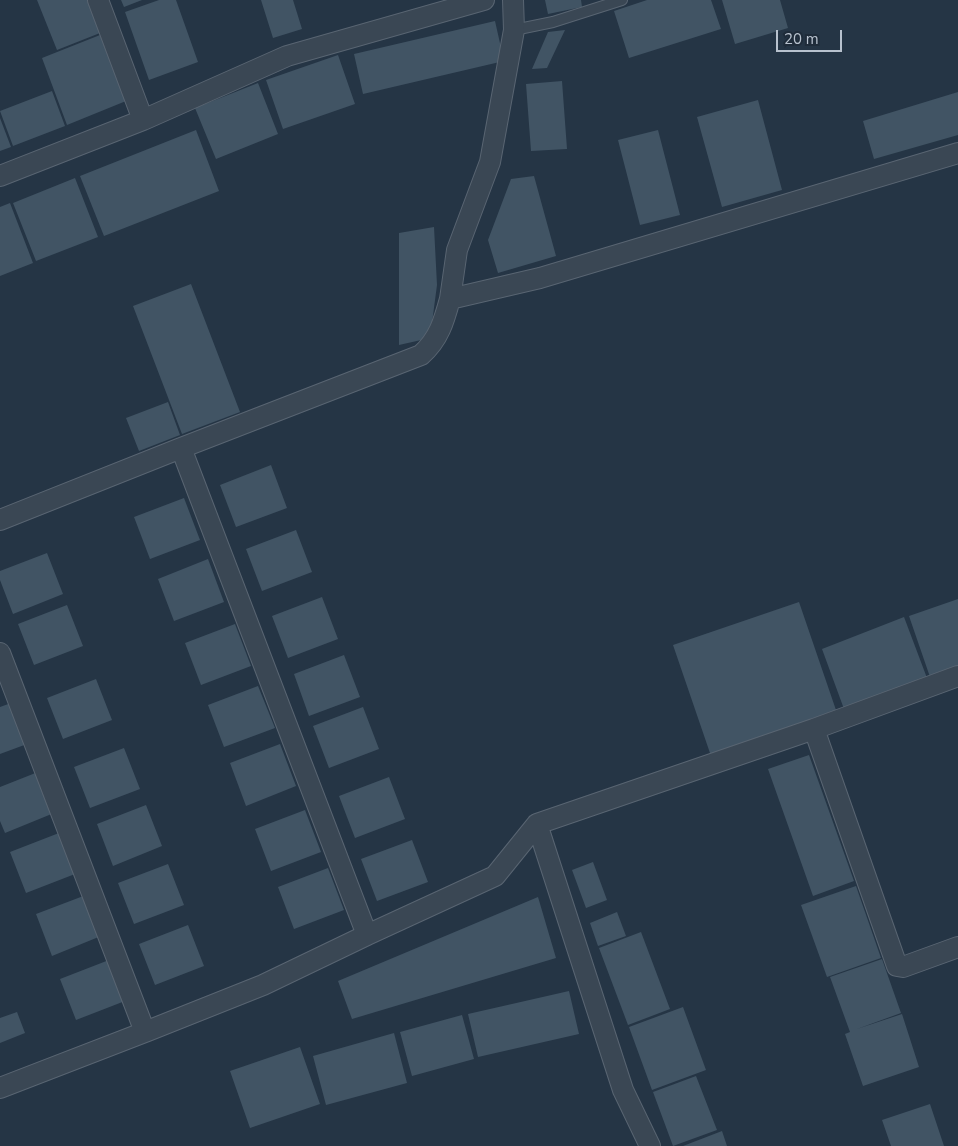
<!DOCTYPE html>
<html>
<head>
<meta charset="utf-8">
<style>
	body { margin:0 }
	#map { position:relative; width:958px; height:1146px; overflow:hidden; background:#253545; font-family:"Nunito Sans",sans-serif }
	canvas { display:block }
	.scale { position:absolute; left:776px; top:30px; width:66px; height:22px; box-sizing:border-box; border:2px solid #b8c2ce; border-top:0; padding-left:6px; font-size:15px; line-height:18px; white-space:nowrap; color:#b8c2ce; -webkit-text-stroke:4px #1f2c3a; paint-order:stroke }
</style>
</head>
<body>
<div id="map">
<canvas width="958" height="1146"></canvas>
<div class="scale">20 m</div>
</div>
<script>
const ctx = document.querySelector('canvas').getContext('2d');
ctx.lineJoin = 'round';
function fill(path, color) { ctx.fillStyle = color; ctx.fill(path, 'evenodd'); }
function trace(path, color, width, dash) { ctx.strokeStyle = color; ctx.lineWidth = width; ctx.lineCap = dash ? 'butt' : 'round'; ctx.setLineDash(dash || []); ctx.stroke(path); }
fill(new Path2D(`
	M37,0H87L100,33L57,50Z
	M121,0H142L124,7Z
	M159,0H176L198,62L149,80L125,12Z
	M261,0H293L302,29L273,38Z
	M545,0H581L582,7L548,14Z
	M647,0H711L721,29L629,58L614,11Z
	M722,0H780L788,28L735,44Z
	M495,21L504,61L363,94L354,54Z
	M565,30L547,68L532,69L548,32Z
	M100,35L126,101L67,125L42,58Z
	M338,55L355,104L283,129L266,80Z
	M562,81L567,149L531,151L526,84Z
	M258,83L278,134L216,159L195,108Z
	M52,91L65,126L13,146L0,111Z
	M958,92V135L874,159L863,121Z
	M758,100L782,190L722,207L697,117Z
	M0,118L11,147L0,151Z
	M196,130L219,191L104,236L80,176Z
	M658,130L680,215L640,225L618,140Z
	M534,176L556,256L498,273L488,240L511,179Z
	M75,178L98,237L36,261L13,203Z
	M10,203L33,263L0,276V207Z
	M434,227L437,285L430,338L399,345V233Z
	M191,284L240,412L182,434L133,306Z
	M168,402L180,435L139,451L126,418Z
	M271,465L287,508L236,527L220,485Z
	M184,498L200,540L150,559L134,517Z
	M296,530L312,572L262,591L246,549Z
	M47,553L63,594L13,614L0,580V571Z
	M208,559L224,602L174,621L158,579Z
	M322,597L338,639L288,658L272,616Z
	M958,599V667L930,677L909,616Z
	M799,602L837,713L711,756L673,645Z
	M67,605L83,646L34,665L18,624Z
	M904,617L927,678L844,709L822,649Z
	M235,624L251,666L201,685L185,643Z
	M344,655L360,697L309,716L294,674Z
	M96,679L112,720L63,739L47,698Z
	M258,686L275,728L224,747L208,705Z
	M11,703L27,744L0,754V707Z
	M363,707L379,749L329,768L313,726Z
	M280,744L296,786L246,806L230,763Z
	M124,748L140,789L90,808L74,767Z
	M809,755L854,881L813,896L768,769Z
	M38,772L54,813L5,833L0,821V787Z
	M389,777L405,819L355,838L339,796Z
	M146,805L162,846L113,866L97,824Z
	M305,810L321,852L271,871L255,829Z
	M59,833L75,874L26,893L10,852Z
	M412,840L428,882L377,901L361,859Z
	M593,862L607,900L586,908L572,870Z
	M168,864L184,905L134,924L118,883Z
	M328,868L344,910L294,929L278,887Z
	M856,886L881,958L827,977L801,905Z
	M86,895L101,936L52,956L36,914Z
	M538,897L556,958L352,1019L338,981Z
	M617,912L626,936L598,946L590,923Z
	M188,925L204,966L155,985L139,944Z
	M641,932L670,1009L628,1025L599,948Z
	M882,959L901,1013L857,1029L902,1014L919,1067L863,1086L845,1034L850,1032L830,977Z
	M109,960L125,1001L76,1020L60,979Z
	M569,991L579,1034L478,1057L468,1014Z
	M683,1007L706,1070L652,1090L629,1027Z
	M17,1012L25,1033L0,1043V1018Z
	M462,1015L474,1059L412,1076L400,1032Z
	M394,1033L407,1083L326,1105L313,1056Z
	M300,1047L320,1104L250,1128L230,1071Z
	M696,1076L717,1130L673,1146L653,1092Z
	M930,1104L944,1146H891L882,1120Z
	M722,1131L727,1146H683Z`), '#415464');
const lane = new Path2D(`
	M514,30L553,22L622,0`);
const street = new Path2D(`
	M98,0L143,120
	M513,0L514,30L490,162L457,250L450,299L540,278L958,153
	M0,176L143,120L287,56L484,0
	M450,299C444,321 439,339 421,355L181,448L367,935L495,876L537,824
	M0,520L181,448
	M0,653L145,1032L263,985L367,935
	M814,729L958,676
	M0,1088L145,1032
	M650,1146L623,1090L537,824L814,729L897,966L903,967L958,947`);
trace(lane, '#596572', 12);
trace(street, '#596572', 22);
trace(lane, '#3a4754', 10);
trace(street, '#3a4754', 20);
</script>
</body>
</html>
